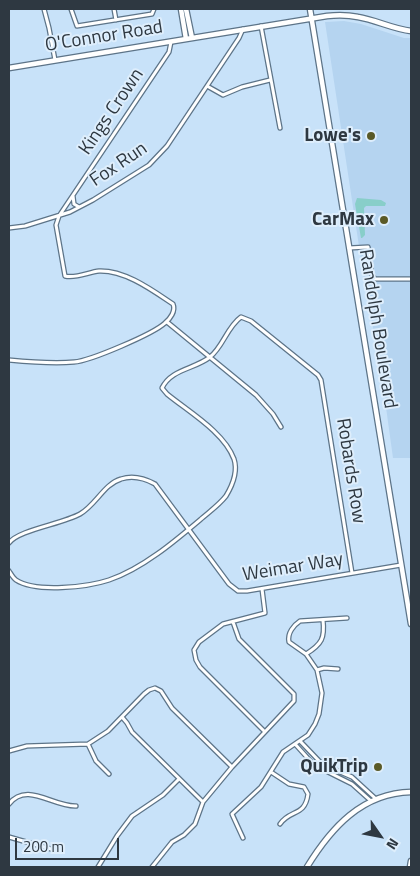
<!DOCTYPE html>
<html>
<head>
<meta charset="utf-8">
<style>
	body { margin:0 }
	#map { position:relative; width:420px; height:876px; overflow:hidden; background:#c8e2f9; font-family:"Titillium Web",sans-serif }
	canvas { display:block }
	.frame { position:absolute; inset:0; border:10px solid #2e3841; pointer-events:none }
	.north { position:absolute; left:355px; top:811px; width:50px; height:50px; -webkit-text-stroke:4px #deeefc; paint-order:stroke; rotate:123deg; font-size:14px; font-weight:700; line-height:20px; text-align:center; color:#2e3841 }
	.north::after { content:''; display:block; margin:auto; width:18px; height:22px; background:#2e3841; clip-path:polygon(50% 0,100% 100%,50% 72%,0 100%) }
	.scale { position:absolute; left:15px; top:838px; width:104px; height:22px; box-sizing:border-box; border:2px solid #2e3841; border-top:0; padding-left:6px; font-size:15px; line-height:18px; white-space:nowrap; color:#2e3841; -webkit-text-stroke:4px #deeefc; paint-order:stroke }
</style>
</head>
<body>
<div id="map">
<canvas width="420" height="876"></canvas>
<div class="frame"></div>
<div class="north">N</div>
<div class="scale">200 m</div>
</div>
<script>
const ctx = document.querySelector('canvas').getContext('2d');
ctx.lineJoin = 'round';
function fill(path, color) { ctx.fillStyle = color; ctx.fill(path, 'evenodd'); }
function trace(path, color, width, dash) { ctx.strokeStyle = color; ctx.lineWidth = width; ctx.lineCap = dash ? 'butt' : 'round'; ctx.setLineDash(dash || []); ctx.stroke(path); }
function label(font, color, halo, rows, align = 'center') {
  ctx.font = font + ' "Titillium Web",sans-serif'; ctx.lineWidth = 4; ctx.setLineDash([]); ctx.textBaseline = 'middle'; ctx.strokeStyle = halo; ctx.fillStyle = color; for (const [text, x, y, turn = 0] of rows) {
    ctx.save(); ctx.translate(x, y); ctx.rotate((+turn || 0) * Math.PI / 180); ctx.textAlign = isNaN(turn) ? turn : align; if (halo) ctx.strokeText(text, 0, 0); ctx.fillText(text, 0, 0); ctx.restore();
  }
}
fill(new Path2D(`
	M344,21L361,24L404,38H411V458H393L380,364L365,286L325,22Z`), '#b5d4f0');
fill(new Path2D(`
	M357,198L381,200L386,203L385,206H366L364,208L365,235L362,238H361L355,204Z`), '#88cec9');
const street = new Path2D(`
	M44,9L49,28L55,60
	M71,9L77,26L152,14L154,9
	M114,9L116,20
	M261,26L280,128
	M207,86L223,95L242,87L270,80
	M73,196L74,204L79,207
	M9,228L25,226L70,212L93,200L149,165L167,146L239,38L243,29
	M349,248L368,247L372,275L375,279H411
	M167,322L256,395L273,414L281,427
	M9,360C30,362 52,364 74,362C90,361 153,334 165,323C170,319 176,311 173,304C152,290 125,270 99,271C89,272 75,279 65,276L56,225L59,216L169,52L171,42
	M9,543C18,530 62,524 80,514C96,505 104,484 121,479C133,475 144,478 155,484L229,584L238,591H247L401,565
	M9,571C11,574 13,578 16,580C36,593 88,587 109,580C142,569 175,541 201,519C209,512 219,505 226,496C232,486 238,471 234,459C224,432 189,412 167,394L162,388C171,369 195,369 210,357C223,347 227,327 241,317L251,321L318,375L321,380L352,573
	M262,589L265,613L223,624L199,642L194,650L196,660L200,667L265,732
	M306,654C322,644 325,638 323,620
	M317,670L324,668L338,669
	M122,717L127,723L132,732L203,802
	M300,741L322,764L352,777L376,799
	M88,744L96,761L109,774
	M295,744L314,765L352,784L371,801
	M9,751L27,746L88,744L108,731L144,694L149,690L155,688L161,691L172,708L232,767
	M271,772L289,784L304,787L308,794C305,817 290,809 280,824
	M9,804C27,781 53,807 76,806
	M9,837L51,849
	M243,838L232,814L261,787L283,752L308,735L315,724L319,714L322,693L317,670L306,654L289,642C287,633 294,625 300,621L347,618
	M98,867L117,836L132,816L163,795L179,779
	M152,867L172,842L184,835L195,824L203,802L232,767L294,701V694L239,639L233,622`);
const secondary = new Path2D(`
	M181,9L186,39
	M186,9L192,38
	M310,9L411,624
	M9,68L327,16C337,15 348,15 358,17C376,20 393,29 411,31
	M307,867C331,828 362,793 411,792
	M410,867L411,861`);
trace(street, '#5d7488', 5.5);
trace(secondary, '#5d7488', 7);
trace(street, '#fff', 3);
trace(secondary, '#fff', 4.5);
for (const [x, y, r, color] of [
	[371,136,5,"#5a5a27"],
	[384,220,5,"#5a5a27"],
	[378,767,5,"#5a5a27"]
]) { const dot = new Path2D(); dot.arc(x, y, r, 0, 2 * Math.PI); ctx.fillStyle = color; ctx.fill(dot); trace(dot, '#deeefc', 2); }
label('19px', '#2e3841', '#deeefc', [
	["O'Connor Road",104,37,-9],
	["Kings Crown",112,112,-56],
	["Fox Run",119,165,-34],
	["Randolph Boulevard",377,329,81],
	["Robards Row",350,471,81],
	["Weimar Way",293,568,-9]
]);
label('bold 19px', '#2e3841', '#deeefc', [
	["Lowe's",361,136],
	["CarMax",374,220],
	["QuikTrip",368,767]
], 'right');
</script>
</body>
</html>
